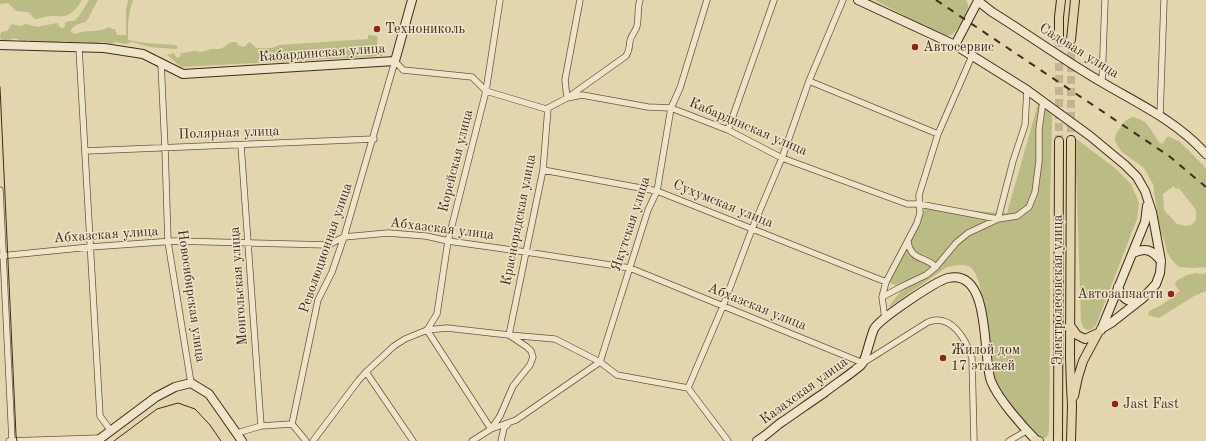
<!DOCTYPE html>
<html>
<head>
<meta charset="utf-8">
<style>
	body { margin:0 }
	canvas { display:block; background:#e3d5ad }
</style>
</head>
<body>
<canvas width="1206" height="441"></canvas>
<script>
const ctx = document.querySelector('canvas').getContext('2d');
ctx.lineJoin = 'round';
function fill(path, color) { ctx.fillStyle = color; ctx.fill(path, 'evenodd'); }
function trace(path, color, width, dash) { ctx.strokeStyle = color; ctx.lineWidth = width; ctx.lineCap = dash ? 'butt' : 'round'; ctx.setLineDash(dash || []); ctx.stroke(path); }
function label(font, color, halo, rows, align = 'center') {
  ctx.font = font + ' "Old Standard TT",serif'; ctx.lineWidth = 3; ctx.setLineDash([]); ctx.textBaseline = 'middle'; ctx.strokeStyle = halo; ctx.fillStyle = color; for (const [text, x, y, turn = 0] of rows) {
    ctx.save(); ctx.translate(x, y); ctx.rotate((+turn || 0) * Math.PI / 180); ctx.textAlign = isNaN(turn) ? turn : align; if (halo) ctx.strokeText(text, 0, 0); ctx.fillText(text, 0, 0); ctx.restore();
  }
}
fill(new Path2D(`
	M0,0H82C78,6 72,16 63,16C59,17 55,15 51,16C45,16 41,19 35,19L28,12L16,11L8,3L0,4Z
	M89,0H98C93,7 91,15 86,22C80,23 74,25 70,31L72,33L76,34C86,29 99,33 109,27L112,29H115L117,35H126V10L128,0H133C128,13 128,26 128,40L146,43L175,45L178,47L176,49L149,47L133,42L125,44L116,42L112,44L102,42L94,44L82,42L74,44L65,41L53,43L47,41L33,42L29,40L23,41L14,38L7,41L0,39L1,32L7,31L12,24L20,26L26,24L37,27L57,23L61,28L65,27V23L69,21H74L79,16Z
	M875,0H966L968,5V11L966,17L960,25L953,34L944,37Z
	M368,35L377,36L378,39L376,50H383L382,56L181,67L167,55L174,53L177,58L180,57L181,53C188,53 194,49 200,52L212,49H220L224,47L228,44L232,42H236L239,46L243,47L246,46L247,44L250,42L256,48H272L279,45L368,39Z
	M1038,104L1052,115L1050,212V357L1049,430L1048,435L1046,438H1042L1038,437L1001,394L993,377L980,286C974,265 969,262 947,267L888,308L902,289L889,282L922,217L925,208L1007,213Z
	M1132,117C1147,119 1151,130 1159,142L1162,144L1168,136L1180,142L1206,168V267L1194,268L1179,267L1172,260L1167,252L1164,239L1160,231L1153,184L1144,168L1121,151L1117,145L1115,140L1116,134L1125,121ZM1174,186L1176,189L1179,188L1196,210V220L1191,225L1185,226L1177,224L1164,210L1163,194Z
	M1075,138L1115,168L1131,184L1139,203L1137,219L1096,325L1092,329L1087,330L1083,327L1081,322Z
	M1195,273L1201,274L1206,273V291L1194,296L1159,318L1148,315L1149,311L1163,304L1180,291L1175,285L1176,281L1187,275Z`), '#babb85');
trace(new Path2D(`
	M1059,39V141
	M1071,40V140`), '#c3b390', 8, [8, 4]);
const street = new Path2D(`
	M580,0L565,80L567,98L626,56C630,50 629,47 630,41C631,35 636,31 637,26C639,17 637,9 640,0
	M79,48L100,416L111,431
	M395,61L403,70L472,77L486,91L546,109L567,98L582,95L648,107L671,108L728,130L782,158L907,204H919L998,219L1013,161L1025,125L1027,90
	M161,63L165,148L168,242L191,383
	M809,81L938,134
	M1102,82L1105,0
	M1160,116L1164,0
	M728,130L774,0
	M241,145L261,426
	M85,151L374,139
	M543,170L657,191L886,282
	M0,190L12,440
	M908,242C912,262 924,255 936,267
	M0,256L90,247L175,241L328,245L344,237L388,233L426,236L448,241L526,252L630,268L863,363L928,322C951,313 966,339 972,358L974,441
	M882,297L903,286L926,275L936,267L956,243L968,233L998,219L1017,216L1029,207L1035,192L1039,161V129L1043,101
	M885,319L882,297L886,282L917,223L920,213L919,195L938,134L972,56
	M427,330L491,429L500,416L513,386L530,365L533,357L531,351L527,347L509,335L526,252L543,170L548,108
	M427,330L437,314L448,241L486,91L500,0
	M600,362L648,210L657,191L671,108L680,88L707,0
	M366,372L413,441
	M688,388L723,306L752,229L782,158L809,81L843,0
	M292,424L318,300L332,272L344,237L395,61
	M292,424L306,441
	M237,433L261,426L292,424
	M9,441L100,438
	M313,441L358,381L366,372L394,346L405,339L427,330L447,328L509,335L555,339L600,362L617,375L688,388L728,441
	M472,441L491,429L516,420L600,362
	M501,441L504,428L508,424
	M1009,441L1026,431`);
const secondary = new Path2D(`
	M858,0L955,45L1027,90L1090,136L1125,165L1137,177L1145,191L1152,212L1159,250L1161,261L1160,273L1156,284L1143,298L1111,323L1101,329
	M0,45L104,48L143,54L183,74L395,61L412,0
	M955,45L978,1L992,12C1029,35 1065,61 1103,83C1139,104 1178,122 1206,154
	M1133,253C1146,247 1152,250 1161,261
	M1118,287C1122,298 1127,303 1139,301
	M1101,330L1145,222L1147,206
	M97,441L156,397L175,387L191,383L209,394L242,441
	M757,441C765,436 772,430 779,424C794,414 809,403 824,393C834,385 845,378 855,370C857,368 861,366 862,364C866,359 870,338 874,329C879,319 936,281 948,278C992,268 982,357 991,381C998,399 1023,427 1037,441`);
const primary = new Path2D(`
	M1059,39V17L1061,0
	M1071,40L1075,0
	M1071,140L1070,357L1071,387L1072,405L1071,441
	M1070,325L1077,335L1085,339L1098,333
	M1074,396L1078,377L1083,361L1098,333
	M1035,440L1039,441
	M1058,441L1059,141`);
trace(street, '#6b5540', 7);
trace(secondary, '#432a1c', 10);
trace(primary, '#432a1c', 10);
trace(street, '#ede4ca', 5.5);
trace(secondary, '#ede4ca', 8);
trace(primary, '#e3d5ad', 8);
trace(new Path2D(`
	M0,87L16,435L17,441
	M114,441L157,409L178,403L195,409L210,425L221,441`), '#432a1c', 1);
trace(new Path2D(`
	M936,0L1169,156L1206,187`), '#432a1c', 2, [7, 7]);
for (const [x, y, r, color] of [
	[377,29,4,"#8f2418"],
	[915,47,4,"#8f2418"],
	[1171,294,4,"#8f2418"],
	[943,358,4,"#8f2418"],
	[1115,404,4,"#8f2418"]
]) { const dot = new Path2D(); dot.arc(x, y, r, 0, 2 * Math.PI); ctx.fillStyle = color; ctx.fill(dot); trace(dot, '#ede4ca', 1.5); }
label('14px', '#432a1c', '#ede4ca', [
	["Технониколь",385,29],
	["Автосервис",923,47],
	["Автозапчасти",1163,294,"right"],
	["Жилой дом",951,350],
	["17 этажей",951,366],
	["Jast Fast",1123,404]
], 'left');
label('14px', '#432a1c', '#ede4ca', [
	["Садовая улица",1079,51,32],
	["Кабардинская улица",322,53,-4],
	["Кабардинская улица",748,127,23],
	["Полярная улица",229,133,-2],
	["Корейская улица",456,161,-76],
	["Сухумская улица",723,204,22],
	["Краснорядская улица",519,220,-79],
	["Якутская улица",631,224,-72],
	["Абхазская улица",442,229,7],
	["Абхазская улица",106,235,-4],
	["Революционная улица",326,248,-71],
	["Монгольская улица",239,286,-94],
	["Электролесовская улица",1058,290,-90],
	["Новосибирская улица",191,296,82],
	["Абхазская улица",757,307,22],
	["Казахская улица",804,391,-36]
]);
</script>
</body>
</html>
